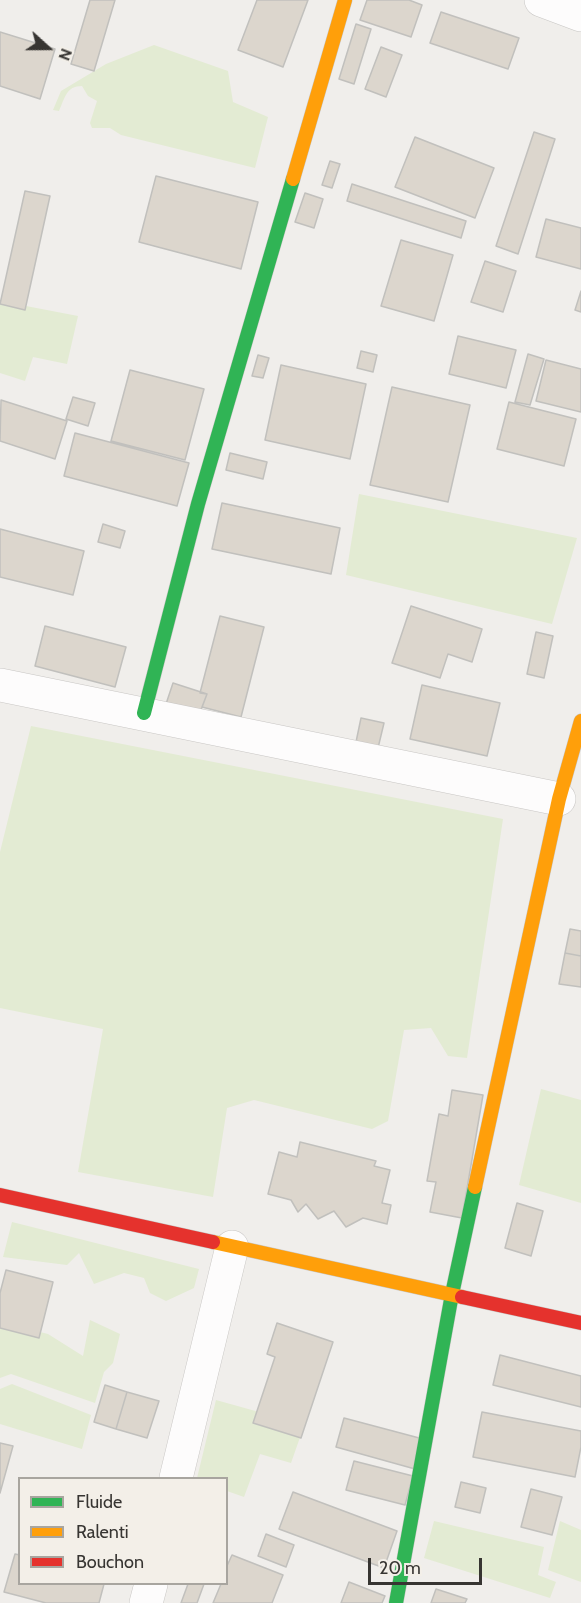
<!DOCTYPE html>
<html>
<head>
<meta charset="utf-8">
<style>
	body { margin:0 }
	#map { position:relative; width:581px; height:1603px; overflow:hidden; background:#f0eeeb; font-family:Cabin,sans-serif }
	canvas { display:block }
	.legend { position:absolute; left:18px; top:1477px; width:210px; height:108px; box-sizing:border-box; background:#f3efe8; border:2px solid #a8a59f; margin:0; padding:8px 10px; list-style:none; font-size:18px; color:#373532 }
	.legend li { display:flex; align-items:center; gap:12px; height:30px }
	.legend b { width:30px; border:2px solid #a8a59f }
	.north { position:absolute; left:18px; top:18px; width:60px; height:60px; -webkit-text-stroke:4px #f3efe8; paint-order:stroke; rotate:111deg; font-size:16px; font-weight:700; line-height:24px; text-align:center; color:#373532 }
	.north::after { content:''; display:block; margin:auto; width:21px; height:27px; background:#373532; clip-path:polygon(50% 0,100% 100%,50% 72%,0 100%) }
	.scale { position:absolute; left:368px; top:1558px; width:114px; height:27px; box-sizing:border-box; border:3px solid #373532; border-top:0; padding-left:8px; font-size:18px; line-height:21px; white-space:nowrap; color:#373532; -webkit-text-stroke:4px #f3efe8; paint-order:stroke }
</style>
</head>
<body>
<div id="map">
<canvas width="581" height="1603"></canvas>
<ul class="legend">
<li><b style="height:8px;background:#30b455"></b>Fluide</li>
<li><b style="height:8px;background:#ff9f0a"></b>Ralenti</li>
<li><b style="height:8px;background:#e5322d"></b>Bouchon</li>
</ul>
<div class="north">N</div>
<div class="scale">20 m</div>
</div>
<script>
const ctx = document.querySelector('canvas').getContext('2d');
ctx.lineJoin = 'round';
function fill(path, color) { ctx.fillStyle = color; ctx.fill(path, 'evenodd'); }
function trace(path, color, width, dash) { ctx.strokeStyle = color; ctx.lineWidth = width; ctx.lineCap = dash ? 'butt' : 'round'; ctx.setLineDash(dash || []); ctx.stroke(path); }
fill(new Path2D(`
	M154,45L228,71L233,102L268,117L255,168L121,135L110,128H92L90,123L97,101L88,96L82,86C66,86 65,98 59,111L53,110L61,91L106,64Z
	M0,301L78,316L67,364L33,357L25,381L0,373Z
	M359,494L577,538L552,624L346,575Z
	M31,726L503,819L467,1058L448,1056L431,1028L404,1030L388,1121L372,1129L254,1100L227,1108L213,1197L78,1172L103,1029L0,1008V852Z
	M541,1089L581,1100V1203L519,1185Z
	M12,1222L199,1269L194,1288L166,1301L150,1293L144,1278L124,1273L94,1284L79,1253L67,1265L3,1257Z
	M90,1320L120,1334L113,1363L104,1372L95,1403L11,1374L0,1378V1322L48,1334L83,1356Z
	M12,1384L91,1415L82,1449L0,1424V1389Z
	M216,1400L284,1419L310,1409L291,1463L260,1454L244,1497L227,1491L226,1478H197Z
	M434,1521L544,1547L538,1575L556,1582L550,1598L424,1558Z
	M560,1521L581,1530V1582L548,1570Z`), '#e3ebd3');
const building = new Path2D(`
	M90,0H115L94,71L71,64Z
	M257,0H308L283,67L238,50Z
	M367,0H409L422,5L411,37L360,20Z
	M441,12L519,38L508,69L430,43Z
	M356,24L371,29L354,84L339,79Z
	M0,32L55,49L40,99L0,86Z
	M381,47L402,55L386,97L365,89Z
	M534,132L555,139L518,254L496,246Z
	M415,137L494,168L475,218L395,187Z
	M330,161L340,164L332,188L322,185Z
	M156,176L258,202L241,269L139,242Z
	M352,184L466,221L461,238L347,201Z
	M25,191L50,196L25,310L0,304Z
	M305,193L323,199L314,228L295,222Z
	M546,219L581,228V269L536,257Z
	M401,240L453,255L434,321L381,306Z
	M485,261L516,271L503,312L471,302Z
	M581,291V312L575,310Z
	M458,336L516,350L506,388L449,374Z
	M361,351L377,355L373,372L357,368Z
	M528,354L544,359L530,405L515,402Z
	M258,355L269,358L263,378L252,376Z
	M546,360L581,369V412L536,401Z
	M281,365L366,384L350,459L265,440Z
	M130,370L204,389L185,460L111,441Z
	M392,387L470,405L448,502L370,485Z
	M73,397L95,403L88,426L66,419Z
	M1,400L67,421L55,459L0,441Z
	M509,402L576,419L564,466L497,449Z
	M75,433L189,463L177,506L64,476Z
	M230,453L267,462L263,479L226,470Z
	M222,503L340,528L331,574L212,549Z
	M103,524L125,531L120,548L98,542Z
	M0,529L84,551L73,595L0,577Z
	M411,606L482,629L472,662L448,654L440,678L392,663Z
	M220,616L264,627L241,717L202,707L207,694L200,693Z
	M45,626L126,647L115,687L35,666Z
	M536,632L553,636L544,678L527,674Z
	M173,683L207,694L198,718L165,707Z
	M422,685L500,703L487,756L410,739Z
	M361,718L384,723L378,748L356,742Z
	M570,929L581,931V956L565,953Z
	M565,953L581,956V987L559,984Z
	M452,1090L483,1095L462,1218L430,1212L436,1182L427,1181L439,1114L448,1116Z
	M300,1142L376,1161L374,1166L390,1170L382,1203L391,1205L387,1224L363,1218L346,1227L334,1211L318,1219L306,1204L298,1212L291,1200L268,1194L279,1152L297,1157Z
	M517,1203L543,1211L531,1256L505,1248Z
	M6,1270L53,1282L39,1338L0,1328V1293Z
	M277,1323L333,1342L301,1438L253,1423L275,1357L267,1354Z
	M500,1355L581,1376V1407L493,1385Z
	M105,1385L127,1392L116,1429L94,1422Z
	M127,1392L159,1401L147,1438L116,1429Z
	M482,1412L581,1431V1447L575,1477L473,1457Z
	M344,1418L423,1439L415,1469L336,1447Z
	M0,1443L13,1446L0,1493Z
	M354,1461L413,1476L405,1505L346,1490Z
	M461,1482L486,1488L480,1513L455,1507Z
	M531,1489L562,1497L552,1535L521,1527Z
	M293,1492L397,1531L384,1568L279,1529Z
	M266,1534L294,1545L286,1567L258,1556Z
	M15,1554L20,1555V1584H104L99,1603H46L4,1592Z
	M232,1555L283,1575L272,1603H213L221,1584H226V1568Z
	M349,1582L385,1596L382,1603H341Z
	M188,1584H204L197,1603H181Z
	M436,1589L467,1599L465,1603H431Z`);
fill(building, '#dcd6cd');
trace(building, '#c1c0bd', 1.5);
const street = new Path2D(`
	M541,0L581,15
	M0,685L559,799
	M176,1478L232,1247
	M146,1603L151,1584`);
const fast = new Path2D(`
	M144,713L198,504L293,179
	M396,1603L452,1294L475,1187`);
const slow = new Path2D(`
	M293,179L345,0
	M475,1187L559,799L581,721
	M213,1242L462,1297`);
const jam = new Path2D(`
	M0,1195L213,1242
	M462,1297L581,1323`);
trace(street, '#c8c6c4', 34);
trace(fast, '#c8c6c4', 15);
trace(slow, '#c8c6c4', 15);
trace(jam, '#c8c6c4', 15);
trace(street, '#fdfcfc', 33);
trace(fast, '#30b455', 14);
trace(slow, '#ff9f0a', 14);
trace(jam, '#e5322d', 14);
</script>
</body>
</html>
